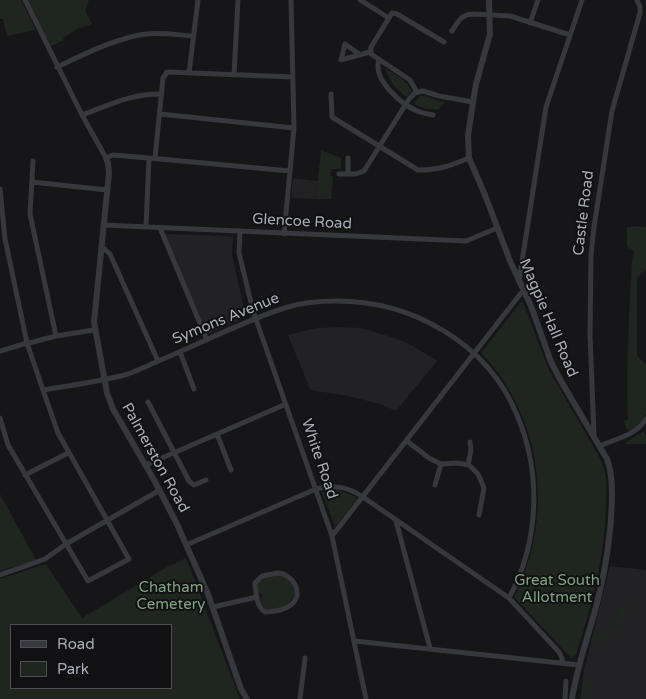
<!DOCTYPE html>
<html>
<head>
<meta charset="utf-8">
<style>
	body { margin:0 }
	#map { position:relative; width:646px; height:699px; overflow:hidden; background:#161618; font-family:"Varela Round",sans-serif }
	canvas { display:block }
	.legend { position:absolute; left:10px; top:624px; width:162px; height:65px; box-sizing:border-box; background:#111113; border:1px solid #4d4f55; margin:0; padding:6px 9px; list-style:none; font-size:15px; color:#a8adb8 }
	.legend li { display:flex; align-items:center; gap:10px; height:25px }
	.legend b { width:25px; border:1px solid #4d4f55 }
</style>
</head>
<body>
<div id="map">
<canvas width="646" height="699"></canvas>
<ul class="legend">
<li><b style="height:6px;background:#37383d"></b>Road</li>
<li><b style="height:14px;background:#1e261f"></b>Park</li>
</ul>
</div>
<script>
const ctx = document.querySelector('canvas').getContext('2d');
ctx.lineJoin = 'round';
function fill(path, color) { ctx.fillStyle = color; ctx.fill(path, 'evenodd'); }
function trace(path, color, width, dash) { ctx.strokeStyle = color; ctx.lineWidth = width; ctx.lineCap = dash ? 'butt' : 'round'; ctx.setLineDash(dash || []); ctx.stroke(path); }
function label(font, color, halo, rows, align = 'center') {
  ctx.font = font + ' "Varela Round",sans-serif'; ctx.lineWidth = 4; ctx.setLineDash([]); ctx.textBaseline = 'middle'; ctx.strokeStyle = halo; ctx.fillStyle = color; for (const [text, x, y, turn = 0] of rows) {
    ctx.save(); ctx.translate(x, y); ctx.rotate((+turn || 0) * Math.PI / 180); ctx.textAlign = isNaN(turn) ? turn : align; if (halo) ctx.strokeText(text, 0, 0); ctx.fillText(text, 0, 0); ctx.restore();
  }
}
fill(new Path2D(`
	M293,178L318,181L316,199L291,198Z
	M166,234L233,236L232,255L246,317L209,334L206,332L165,235Z
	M340,327L361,328L398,339L413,346L437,361L396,411L380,404L348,396L317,391L310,389L288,335L317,328Z
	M610,566L646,570V699H580L584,670Z`), '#222225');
fill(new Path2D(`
	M0,0H21L36,30L7,36L3,19H0Z
	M25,0H89L85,10L92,24L77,29L63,38L64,40L51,46Z
	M384,68C395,74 406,80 412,91L406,97L394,86Z
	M420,96C428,95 436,101 445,102L438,110C430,109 420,109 414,103Z
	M321,150L341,158V169H331L330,176H333L331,199H316Z
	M633,226L646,227V270H645L637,278V356L646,364V414L642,421L631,431L626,429L624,420H628C626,366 629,313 632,260L634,251L631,248L630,250L627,246V228Z
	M523,302L549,370L601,460C607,473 607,487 606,501C606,554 592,604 576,655L571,658L514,597C549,528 546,445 503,380C497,370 489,362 481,353L520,303Z
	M643,432L646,435V444H626V442Z
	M337,490L355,496L357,499L335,527L322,493L325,491Z
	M0,494L36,560L0,571Z
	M186,558L240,699H0V579L46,564L82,618L167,567ZM171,625V688H11V625Z
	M280,575C310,585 290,614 265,609L260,600L263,595L258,592V582L263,578Z
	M626,602L630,603L625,612L627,613L607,641L604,640L591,643L593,634C623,634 610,612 626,602Z
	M588,681H592L590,699H580L583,682Z`), '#1e261f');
trace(new Path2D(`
	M25,0L82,115L106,158L113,155L149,158L290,171
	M360,0L389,18L371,47V54L410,80L417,92
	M389,18L392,13L397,14L444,42
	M530,23L538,0
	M452,31C458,22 461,14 474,14L510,16L570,35
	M359,54L345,44L341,60L370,52
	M379,60C372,79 401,104 417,111C422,113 428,114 433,115
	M57,67C85,54 116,38 146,34C162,32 178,35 193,36
	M189,73L198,0
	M234,75L238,0
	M331,94L332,117L418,170C439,170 450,166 469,158
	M160,114L294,128
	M82,115C109,105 133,93 162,94
	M155,158L163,78L167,72L293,77
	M348,158V174
	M33,161L30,214L56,336
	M339,174H356L364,171L409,99L415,93L423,91L439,96L473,102
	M32,182L107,190
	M0,189L5,239L27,343L43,390L58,433L129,559L88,581L8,445L0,418
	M103,225L466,241L497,228
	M146,227L149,158
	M160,228L207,340
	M240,231L239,253L253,311L332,536L366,699
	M284,234L294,128L291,0
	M101,246L110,254L158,361
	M519,281L546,107L582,0
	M29,343L56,336L94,330
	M0,351L27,343
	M180,352L194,389
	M43,390C71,385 100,382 128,374C140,370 151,364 163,359C204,342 245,320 288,307C304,302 321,301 337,301C413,301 488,344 517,415C542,474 539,542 509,598
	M148,402L189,481L194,485L206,480
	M217,434L231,470
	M594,435L590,335L591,255L594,227L612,111L640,13V7L637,0
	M407,441L429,458L441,464L457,463L469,465L478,474L484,488L479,515
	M600,446C617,438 635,436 646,419
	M146,465L286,404
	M468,465L471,450L470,442
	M25,475L68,453
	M435,485L441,464
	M396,521L430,648
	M332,536L521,293L524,292
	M186,545L316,489C334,484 348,487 363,497L509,598L559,652L562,658V662
	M278,573C293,574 304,593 292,604C286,610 273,612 265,612C256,606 256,593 255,583L262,576Z
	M0,575L45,559L66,544L160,490
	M213,607L257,597
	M354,641L579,665
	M300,699L305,658
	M565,699L566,681`), '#37383d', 5);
trace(new Path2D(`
	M489,0L490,34L476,84L473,102L468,136L469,158L485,195L510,261L531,306L551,362L561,381L607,459C612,472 612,487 612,501C611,534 606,567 598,599C590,632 577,665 572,699
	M106,158L108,163L109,173L94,322L107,393L113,409L154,480L176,522L208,594L241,689L247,699`), '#37383d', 6);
label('15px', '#a8adb8', '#111113', [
	["Castle Road",584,213,-83],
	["Glencoe Road",302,222,3],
	["Magpie Hall Road",548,318,67],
	["Symons Avenue",226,319,-22],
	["Palmerston Road",155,458,61],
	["White Road",319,459,71]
]);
label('15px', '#7fa381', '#111113', [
	["Great South",557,581],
	["Allotment",557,598],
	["Chatham",171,588],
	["Cemetery",171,605]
]);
</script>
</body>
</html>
